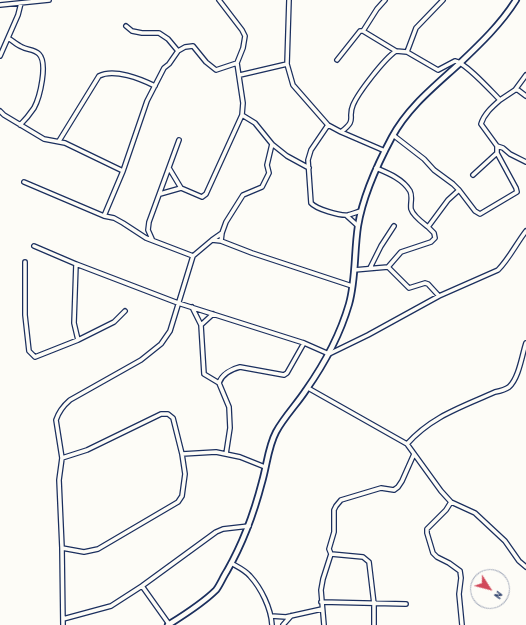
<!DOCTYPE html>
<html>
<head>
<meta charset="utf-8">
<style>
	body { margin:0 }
	#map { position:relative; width:526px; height:625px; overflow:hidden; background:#fdfcf7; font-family:"Patrick Hand",sans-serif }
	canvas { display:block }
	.north { position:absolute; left:470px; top:569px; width:40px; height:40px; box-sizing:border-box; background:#fdfcf7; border:1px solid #a3aaba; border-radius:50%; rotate:126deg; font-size:11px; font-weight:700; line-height:16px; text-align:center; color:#1b2f5e }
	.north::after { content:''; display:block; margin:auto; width:14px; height:18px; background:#d1495b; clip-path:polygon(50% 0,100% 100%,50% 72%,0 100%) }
</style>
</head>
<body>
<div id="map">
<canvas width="526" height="625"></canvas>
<div class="north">N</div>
</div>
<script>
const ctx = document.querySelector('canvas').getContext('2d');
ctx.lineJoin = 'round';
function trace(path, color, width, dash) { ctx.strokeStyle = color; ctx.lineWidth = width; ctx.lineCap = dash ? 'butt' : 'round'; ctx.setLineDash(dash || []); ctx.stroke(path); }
const minor = new Path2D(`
	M289,0L287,64L293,85L328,125L341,132L385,151
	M0,5L49,0
	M126,26L132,31L142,33H159L168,39L178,51
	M363,31L377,9L385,0
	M8,38C13,41 17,45 22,47C27,50 34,49 39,54C48,63 40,97 34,108C30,114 25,120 20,125
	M407,52L416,28L443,0
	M0,56L18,15L21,3
	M337,60L360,31H363L396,51L407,52L438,70L455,61C466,63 491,91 500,100L515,90L526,75
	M240,75L287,64
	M515,90H518L526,96
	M500,100C492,107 484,114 481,124L497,146L503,148L510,154L526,162
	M0,111L4,115L44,139L65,143L123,171L104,216
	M242,115L255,123L272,144L287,156L309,168
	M328,125L311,150L308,160L311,203C316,209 340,216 348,215C352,214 357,212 361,211
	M341,132C358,119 347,119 353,105C358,93 384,59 396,51
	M59,141L99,76C114,68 141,79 155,86
	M169,168L181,188
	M376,168C388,173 403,179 410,191C413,197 410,203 411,209C413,216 423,223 428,227
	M123,171L147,101L164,68L169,64L178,51L185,47L193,46L206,62L216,70L237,63
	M473,175L497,153
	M24,182L104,216L114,218L123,223L146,238L193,256
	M459,190L475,211L480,214L517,192L516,188L497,153V146
	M160,194L181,188L202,197L206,194L242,115L243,103L237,63L243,48L245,36L242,30L219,0
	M347,216L358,226
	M152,239L148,230L149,222L179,140
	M212,240L222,233
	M221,241L222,233L226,222L243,195L262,187L269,173L267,165L272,144
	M34,246L76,264L178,303L304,343L329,354L368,335L439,296L498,270C509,259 516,244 526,231
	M25,262V315L29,351L35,357L78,340L114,322L125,311
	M76,264L74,323L78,340
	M388,267L401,252L431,242L435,238L434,233L428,227L448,200L459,190L453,184L434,170L424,159L393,135
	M370,268L381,246L394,226
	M354,270L388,267L409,288L425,283L428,284L439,296
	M192,307L201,325L204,374L219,383
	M201,325L213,314
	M308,388L407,444C432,416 462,407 495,392C500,391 505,390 509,387C519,378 522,355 526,343
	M407,444L441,491L451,502L475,513L505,541L519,561L526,567
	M182,454L216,452L240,457L265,467
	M226,454L230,428L229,407L219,383C222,374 232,369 240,367L284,375L287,373L304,343
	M451,502L446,510L427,529V533L433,553L437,557L449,563L460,571L461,578L459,594L462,625
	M62,548L84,552L98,549L178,502L182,496L185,474L182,454L173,418L168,414H161L87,450L62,458
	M331,554L363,557L369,562L374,604V625
	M231,563C238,567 245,570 250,576C261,588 271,608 272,625
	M142,586L169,624
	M321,602L406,604
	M271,616L286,617L322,609
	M63,619L111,606L142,586L216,532L223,529L249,526
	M63,625L62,548L59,480L62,458L56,420C59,411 63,406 70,400L141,360L161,344L170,331L193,256L212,240L221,241L252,253L352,286
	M283,625L291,616
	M324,625L321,590L323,579L331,554L329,549L334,532V510L336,506L341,500L381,488L394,490L398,487L402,481L414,454`);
const tertiary = new Path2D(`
	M168,625C184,615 202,604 216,590C220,585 223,577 227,571C243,543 254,513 262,482C267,465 268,447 276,432C284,417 297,404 306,390C325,363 340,335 349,304C356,279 354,252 358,226C363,195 377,165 392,137C408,107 435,86 460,63C480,44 501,24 516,0`);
trace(minor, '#1b2f5e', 6);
trace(tertiary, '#1b2f5e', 8);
trace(minor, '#fdfcf7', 3.5);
trace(tertiary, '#fdfcf7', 4.5);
</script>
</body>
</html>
